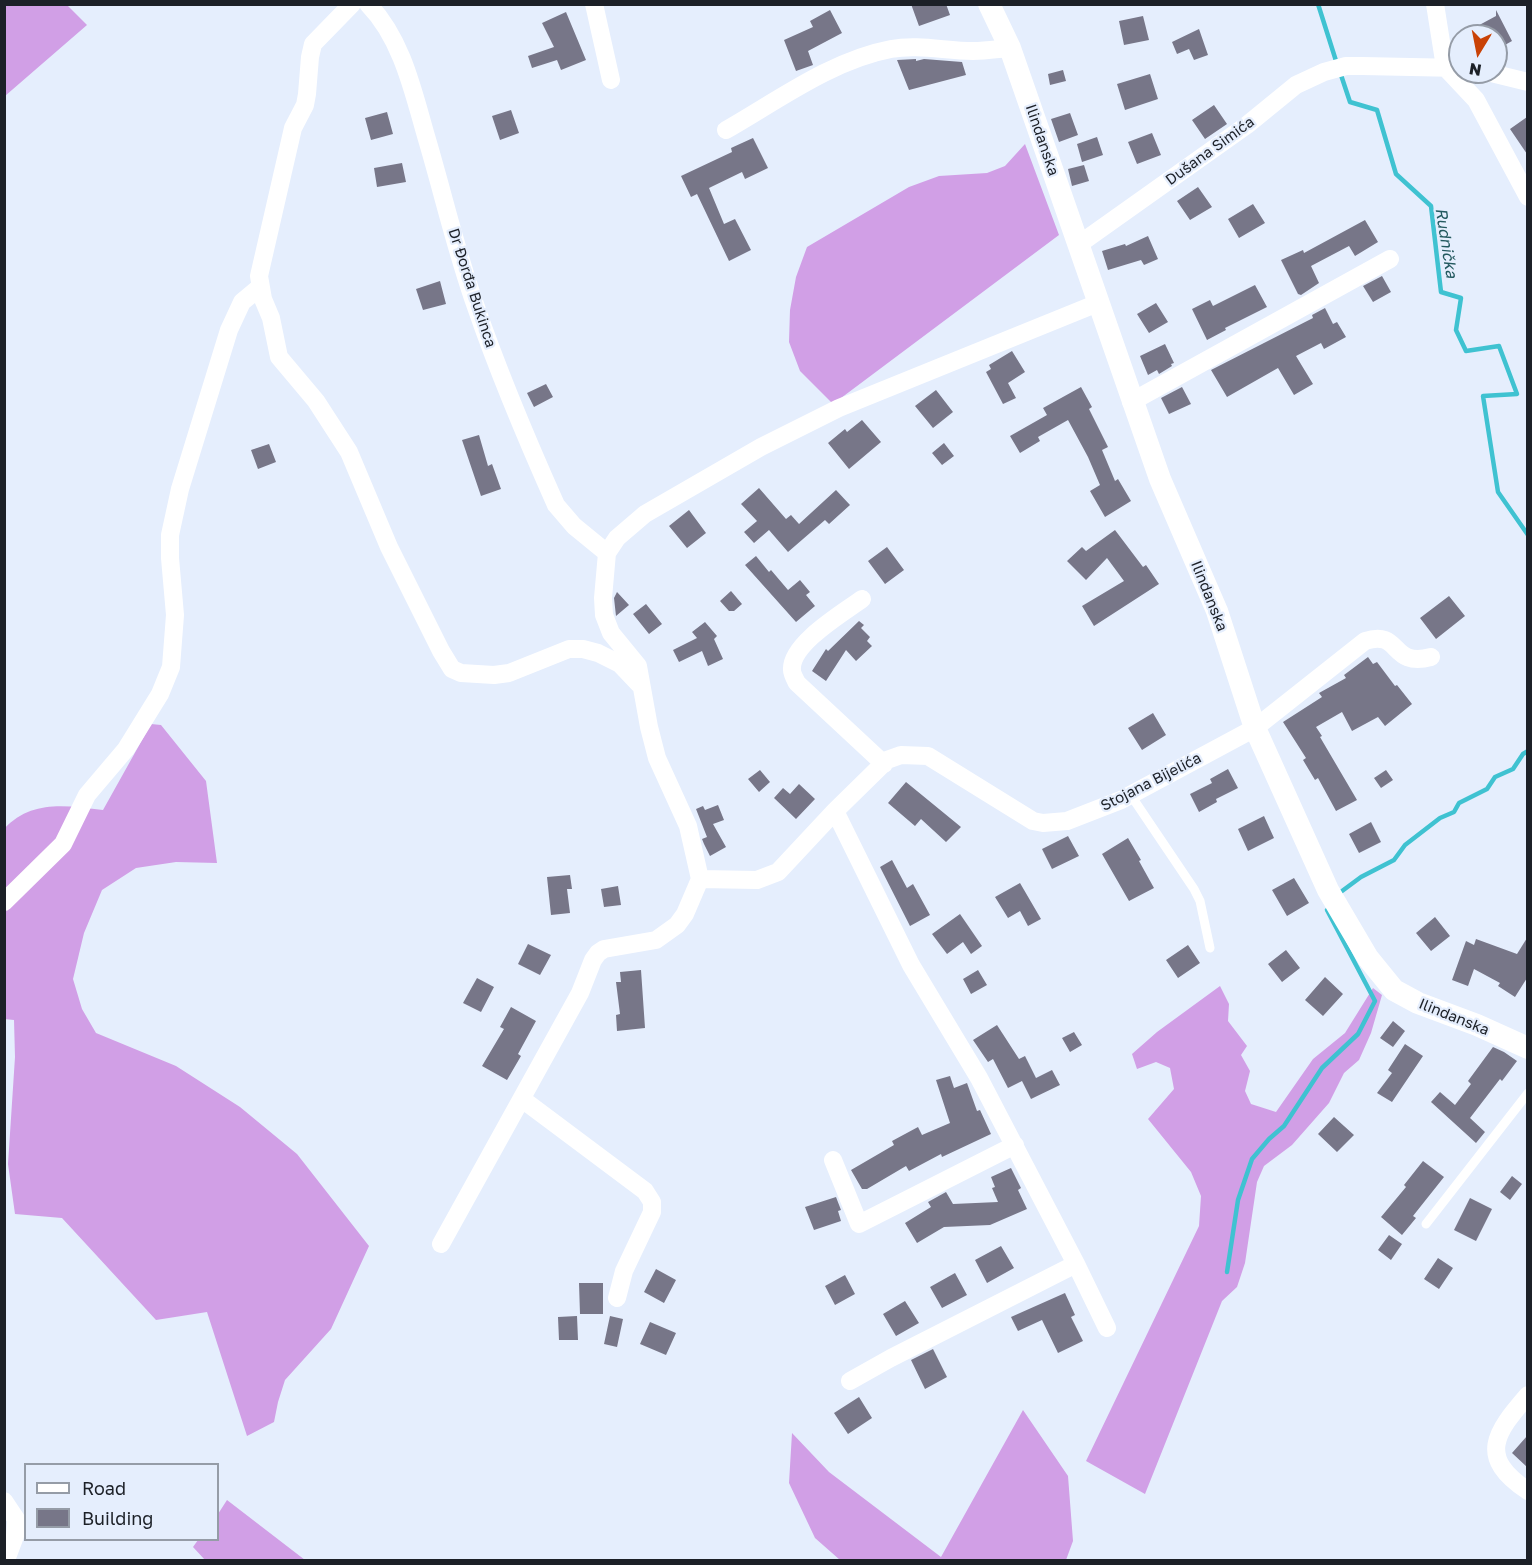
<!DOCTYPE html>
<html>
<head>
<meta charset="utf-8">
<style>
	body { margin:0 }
	#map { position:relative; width:1532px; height:1565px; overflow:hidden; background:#e5eefd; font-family:"Golos Text",sans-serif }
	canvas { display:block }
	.frame { position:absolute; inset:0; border:6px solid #1c2027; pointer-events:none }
	.legend { position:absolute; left:24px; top:1463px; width:195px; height:78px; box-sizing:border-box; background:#e5eefd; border:2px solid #959ca7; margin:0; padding:8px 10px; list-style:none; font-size:18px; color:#1c2027 }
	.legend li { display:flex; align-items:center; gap:12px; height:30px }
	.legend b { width:30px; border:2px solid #959ca7 }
	.north { position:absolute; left:1448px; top:24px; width:60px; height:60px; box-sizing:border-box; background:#e5eefd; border:2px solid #959ca7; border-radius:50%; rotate:190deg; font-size:16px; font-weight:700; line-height:24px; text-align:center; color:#1c2027 }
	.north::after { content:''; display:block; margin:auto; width:21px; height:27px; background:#c94206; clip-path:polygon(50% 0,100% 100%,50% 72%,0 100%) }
</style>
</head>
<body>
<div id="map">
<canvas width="1532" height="1565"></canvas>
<div class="frame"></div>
<ul class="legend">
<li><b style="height:8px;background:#fff"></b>Road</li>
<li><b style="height:16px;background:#777688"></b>Building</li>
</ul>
<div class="north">N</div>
</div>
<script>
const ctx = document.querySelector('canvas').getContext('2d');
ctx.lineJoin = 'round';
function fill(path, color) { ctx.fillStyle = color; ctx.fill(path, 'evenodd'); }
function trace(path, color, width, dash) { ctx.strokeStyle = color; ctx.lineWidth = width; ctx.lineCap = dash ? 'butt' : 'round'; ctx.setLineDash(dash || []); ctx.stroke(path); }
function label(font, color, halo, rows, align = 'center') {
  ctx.font = font + ' "Golos Text",sans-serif'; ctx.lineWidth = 4.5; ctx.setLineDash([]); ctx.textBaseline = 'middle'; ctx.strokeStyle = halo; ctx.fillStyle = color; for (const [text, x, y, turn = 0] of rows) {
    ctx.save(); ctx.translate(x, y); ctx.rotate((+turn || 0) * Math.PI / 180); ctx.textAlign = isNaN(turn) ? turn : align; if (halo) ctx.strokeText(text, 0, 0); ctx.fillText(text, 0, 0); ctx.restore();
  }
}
fill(new Path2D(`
	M5,4L67,5L87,25L5,96Z
	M1025,144L1059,235L833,404L800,371L789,342L790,310L796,277L807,247L909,187L939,176L987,173L1005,166Z
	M151,724L161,725L206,781L217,863L176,862L136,868L102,890L84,933L73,979L82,1009L96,1033L176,1066L240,1107L297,1154L369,1246L331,1329L285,1380L278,1402L274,1422L247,1436L207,1312L156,1320L62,1218L15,1214L8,1164L15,1057L14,1020L4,1019V829C32,799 67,806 103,810Z
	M1220,986L1229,1004L1228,1021L1247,1046L1241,1055L1250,1071L1245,1091L1251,1104L1276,1112L1313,1059L1345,1033L1373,988L1382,995L1371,1033L1359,1060L1344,1073L1329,1103L1292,1145L1264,1166L1257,1182L1245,1263L1237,1287L1222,1301L1145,1494L1086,1461L1199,1226L1201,1196L1191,1172L1148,1119L1174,1089L1170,1068L1156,1062L1137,1069L1132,1054L1157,1032Z
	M1023,1410L1068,1476L1073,1541L1066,1560H840L815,1538L789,1483L792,1433L829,1472L941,1557Z
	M227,1500L305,1560H205L193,1547L198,1540H218V1514Z`), '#d19fe6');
trace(new Path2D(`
	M1318,4L1337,64
	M1340,72L1350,102L1377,110L1396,174L1431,206L1441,292L1461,298L1456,330L1466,351L1499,346L1517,394L1483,396L1498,492L1528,535
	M1338,894L1361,877L1394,860L1405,845L1440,818L1454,812L1459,803L1487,789L1495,777L1513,769L1523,754L1528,751
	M1227,1272L1238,1200L1252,1159L1269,1139L1284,1126L1322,1068L1358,1034L1375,1001L1327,910`), '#3fc2d1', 4.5);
fill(new Path2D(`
	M911,4H946L950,15L919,26Z
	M830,10L842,33L808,51L813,65L796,71L784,40L813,27L810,21Z
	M1496,10L1512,41L1496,50V36H1459L1496,16Z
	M566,12L586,60L561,70L557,60L532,68L528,56L554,47L542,23Z
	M1143,16L1149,40L1124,45L1119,21Z
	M1199,29L1208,55L1194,60L1189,49L1177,54L1172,42Z
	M916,59V61L924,59L962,62L966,75L909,90L897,60Z
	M1063,70L1066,81L1050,85L1048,74Z
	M1150,74L1158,99L1125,110L1117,84Z
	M1214,105L1227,124L1205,139L1192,120Z
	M511,110L519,133L500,140L492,116Z
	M387,112L393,134L371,140L365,118Z
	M1070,113L1078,135L1059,142L1051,119Z
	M1527,117V154L1510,129Z
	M1152,133L1161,155L1137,164L1128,142Z
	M1097,137L1103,155L1082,162L1077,144Z
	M753,138L768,168L745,179L742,172L709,188L724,224L735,219L751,250L729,261L697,194L691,197L681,176L732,152L731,148Z
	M402,163L406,182L377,187L374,168Z
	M1084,165L1089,181L1072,186L1068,169Z
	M1198,187L1212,207L1190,220L1177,201Z
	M1253,204L1265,223L1239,238L1228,219Z
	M1365,220L1378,242L1355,256L1349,246L1311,266L1319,283L1301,295L1298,294L1281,260L1303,250L1304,253Z
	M1148,236L1158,259L1144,265L1141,260L1108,270L1102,251L1125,244L1126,246Z
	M1382,276L1391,292L1373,302L1363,286Z
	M440,281L446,304L423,310L416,289Z
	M1255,285L1267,307L1225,328L1226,330L1207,340L1192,309L1210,300L1213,306Z
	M1156,303L1168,322L1149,333L1137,314Z
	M1325,308L1333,324L1337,322L1346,337L1324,349L1321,343L1296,356L1313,384L1294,395L1278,368L1227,397L1211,370L1313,318L1312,315Z
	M1165,344L1174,363L1171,364L1172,366L1159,374L1157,370L1148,375L1140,356Z
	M1012,351L1025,372L1008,383L1016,398L1003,404L986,372L991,369L989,365Z
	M546,384L553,397L534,407L527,393Z
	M1081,387L1092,407L1089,409L1108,447L1102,450L1115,481L1118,479L1131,501L1105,517L1090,491L1100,485L1088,457L1068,420L1038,437L1040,441L1020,453L1010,436L1047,415L1043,408Z
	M1182,387L1191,404L1169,414L1161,398Z
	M936,390L953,412L933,428L915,406Z
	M862,420L881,442L849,469L828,443L845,429L847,432Z
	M479,435L488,466L492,464L501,489L481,496L462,440Z
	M944,443L954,456L942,465L932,453Z
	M269,444L276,462L258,469L251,450Z
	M759,488L786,519L791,515L799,524L836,490L850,505L829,524L825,520L788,552L769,530L754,543L744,532L757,521L741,504Z
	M689,510L706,533L687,548L669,526Z
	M1115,530L1143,567L1146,565L1159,584L1094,626L1082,606L1124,581L1107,558L1086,580L1067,561L1082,547L1086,551Z
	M887,547L904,570L885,584L868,561Z
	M756,556L769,572L771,570L788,590L800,580L810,592L806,595L815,606L796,622L745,565Z
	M731,591L742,604L734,611H729L720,601Z
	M617,592L629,605L616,616L614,598Z
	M1449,596L1465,616L1436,639L1420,618Z
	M646,604L662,624L649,634L633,614Z
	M859,621L864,625L861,628L870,637L867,641L872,646L856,661L846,650L826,681L812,671L826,649L828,651Z
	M705,622L717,636L714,639L723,659L708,666L702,651L679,662L673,650L697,638L692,632Z
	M1368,657L1373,664L1377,662L1395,686L1397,685L1412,704L1385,726L1378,717L1352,731L1342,712L1316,727L1322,736L1320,737L1357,800L1336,811L1318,778L1315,780L1303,760L1306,758L1283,722L1322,697L1319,693L1346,678L1344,675Z
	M1153,713L1166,735L1142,750L1128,728Z
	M1228,769L1238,788L1216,799L1217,802L1199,812L1190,794L1212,783L1210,779Z
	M760,770L770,782L759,792L748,779Z
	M1386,770L1393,780L1381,788L1374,778Z
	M906,782L961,827L946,842L921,819L915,826L888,803Z
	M799,784L815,799L796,819L774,798L783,788L790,794Z
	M718,805L724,820L713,824L726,847L710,856L704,844L702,839L707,837L696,809L703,806L705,810Z
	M1264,816L1274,838L1248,851L1238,829Z
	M1371,822L1381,842L1359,853L1349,834Z
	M1068,836L1079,856L1052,869L1042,849Z
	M1128,838L1141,860L1139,861L1154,888L1129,901L1102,854Z
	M892,860L907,888L913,884L930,915L910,926L880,867Z
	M570,875L572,889H567L570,913L551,915L547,877Z
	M1294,878L1309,903L1287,916L1272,890Z
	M1020,883L1041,919L1028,926L1020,911L1008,918L995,897Z
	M618,886L621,905L604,907L601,889Z
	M960,914L982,946L971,954L963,942L947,954L932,934Z
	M1435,917L1450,936L1431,951L1416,933Z
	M1527,938V978L1515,997L1498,986L1500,983L1474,969L1468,986L1452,980L1466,941L1474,945L1476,939L1517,954Z
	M528,944L551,955L540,975L518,964Z
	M1188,945L1200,963L1178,978L1166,960Z
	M1286,950L1300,968L1282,982L1268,964Z
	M641,970L645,1028L617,1031L616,1015L620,1014L616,982H621L620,972Z
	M978,970L987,985L971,994L963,979Z
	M1325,977L1343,994L1323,1016L1305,1000Z
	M477,978L494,987L481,1012L463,1003Z
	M511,1007L536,1021L518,1054L521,1056L507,1080L482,1066L504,1029L500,1027Z
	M1393,1021L1405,1031L1393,1047L1380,1038Z
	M997,1025L1019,1059L1025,1056L1036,1078L1052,1070L1060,1085L1031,1099L1022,1081L1008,1088L993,1059L988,1062L973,1040Z
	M1074,1032L1082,1045L1070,1052L1062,1038Z
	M1405,1044L1423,1056L1392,1102L1377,1093L1392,1073L1388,1070Z
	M1493,1047L1504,1052L1517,1061L1502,1081L1500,1079L1470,1118L1485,1132L1476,1143L1431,1102L1440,1092L1455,1105L1471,1084L1468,1081Z
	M950,1076L954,1088L967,1083L977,1111L980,1110L991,1134L942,1157L941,1154L909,1171L906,1166L867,1189H862L851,1170L894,1145L892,1141L918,1127L922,1135L950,1123L936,1080Z
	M1334,1117L1354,1135L1337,1152L1318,1134Z
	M1423,1161L1444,1177L1413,1216L1416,1218L1402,1235L1381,1217L1406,1187L1404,1185Z
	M1011,1168L1021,1188L1018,1190L1027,1209L990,1225L944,1227L917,1243L905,1223L931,1207L928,1202L946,1192L953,1204L998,1202L992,1188L995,1187L991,1177Z
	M1512,1176L1522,1184L1510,1200L1500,1192Z
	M836,1197L841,1210L838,1211L841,1221L814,1230L805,1207Z
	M1470,1198L1492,1209L1476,1241L1454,1230Z
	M1389,1235L1402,1244L1391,1260L1378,1250Z
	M1001,1246L1014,1268L987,1283L975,1260Z
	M1438,1258L1453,1268L1439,1289L1424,1279Z
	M656,1269L676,1280L664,1303L644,1292Z
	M955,1273L967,1295L942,1308L930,1287Z
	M845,1275L855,1294L835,1305L825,1286Z
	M579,1283H603V1314H580Z
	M1065,1293L1075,1315L1071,1317L1083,1341L1058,1353L1042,1320L1018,1331L1011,1317Z
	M905,1301L919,1323L896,1336L883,1314Z
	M577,1316L578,1340H559L558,1317Z
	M610,1316L623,1319L617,1347L604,1344Z
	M650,1322L676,1333L666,1355L640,1344Z
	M933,1349L947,1377L925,1389L911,1360Z
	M859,1397L872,1418L848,1434L834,1413Z
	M1527,1436V1467L1512,1453Z`), '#777688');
trace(new Path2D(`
	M1130,794L1194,889L1200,901L1210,948
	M1426,1224L1528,1093`), '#fff', 9);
trace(new Path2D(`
	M352,4L313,44L310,57L307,94L305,105L293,128L259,276L263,299L271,318L279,357L316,401L349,452L389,547L441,651L452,669L461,673L494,675L509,673L569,649H583L598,653L620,664L639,684
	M368,4C402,39 413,91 426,136C443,193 456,251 476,307C499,374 527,440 556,505L574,526L607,553
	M594,4L611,80
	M1435,4L1445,67L1476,100L1528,197
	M1487,72L1528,82
	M726,130C777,101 832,60 891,49C918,44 946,51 973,51C986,51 998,49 1010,48
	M1078,245L1247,125L1296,85L1324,72L1346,66H1362L1460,68
	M1131,402L1390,259
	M862,599C843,613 790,644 792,670C792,674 795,679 797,683L884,764
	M835,811L911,965L979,1078L1076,1264L1107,1328
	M700,879L757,880L778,872L835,811L887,760L901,755L928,756L1033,821L1043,823L1067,821L1121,800L1255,728L1365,641C1402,629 1389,668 1431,657
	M4,902L63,844L87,795L126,749L160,694L171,667L175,615L170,558V535L180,489L229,330L242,302L260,287
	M522,1099L645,1191L652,1202V1212L624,1271L617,1298
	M833,1160L859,1224L1015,1145
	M441,1244L580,993L593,960L598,953L604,949L656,940L677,925L685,914L700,879L688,826L657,758L649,727L638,666L611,633L604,615L603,598L607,553L617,538L645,514L761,447L839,408L1098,303
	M850,1381L891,1358L1076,1264
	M1528,1395C1495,1433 1477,1457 1528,1491
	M4,1501L16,1519L15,1536L6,1560`), '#fff', 18);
trace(new Path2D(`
	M989,4L1010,48L1160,479L1217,611L1255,728L1328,890L1368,958L1394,990L1418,1003L1477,1025L1528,1048`), '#fff', 22);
label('15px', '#1c2027', '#e5eefd', [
	["Ilindanska",1042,140,71],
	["Dušana Simića",1210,151,-36],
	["Dr Đorđa Bukinca",472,288,72],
	["Ilindanska",1209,596,68],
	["Stojana Bijelića",1151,782,-27],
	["Ilindanska",1454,1017,22]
]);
label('italic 16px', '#23595f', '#e5eefd', [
	["Rudnička",1446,243,81]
]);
</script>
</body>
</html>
